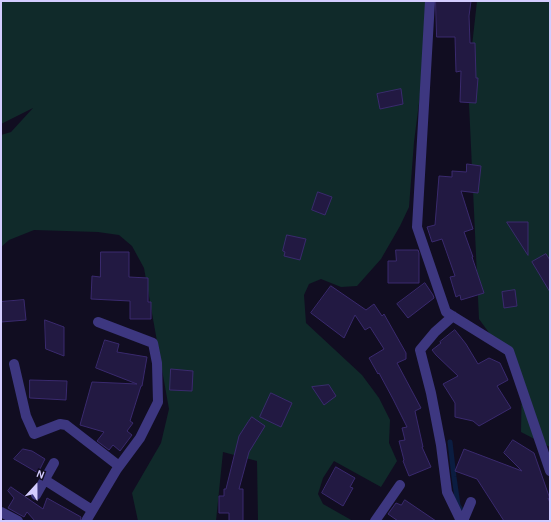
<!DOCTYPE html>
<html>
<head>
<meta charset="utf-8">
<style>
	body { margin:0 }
	#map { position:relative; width:551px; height:522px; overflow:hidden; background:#110d21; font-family:Karla,sans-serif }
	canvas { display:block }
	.frame { position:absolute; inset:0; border:2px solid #d4ccff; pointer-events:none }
	.north { position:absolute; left:16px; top:466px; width:40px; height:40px; -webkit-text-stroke:3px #110d21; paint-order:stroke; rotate:21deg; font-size:11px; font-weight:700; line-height:16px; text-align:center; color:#d4ccff }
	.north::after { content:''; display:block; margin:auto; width:14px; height:18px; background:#d4ccff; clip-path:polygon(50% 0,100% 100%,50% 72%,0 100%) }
</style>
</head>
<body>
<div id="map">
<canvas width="551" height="522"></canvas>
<div class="frame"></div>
<div class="north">N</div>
</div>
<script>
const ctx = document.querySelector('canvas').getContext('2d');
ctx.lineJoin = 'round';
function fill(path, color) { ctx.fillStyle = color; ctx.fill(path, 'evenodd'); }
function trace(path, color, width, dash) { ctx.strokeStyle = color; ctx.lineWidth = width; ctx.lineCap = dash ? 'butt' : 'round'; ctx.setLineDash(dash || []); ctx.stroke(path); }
fill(new Path2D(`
	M1,1H432L414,142L409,207L400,226L381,259L357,286L341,287L321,279L309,284L304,295L306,323L362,375L379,398L390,420L389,443L397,461L381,487L334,461L323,478L318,494L323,504L353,521H258L257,461L223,452L216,521H138L132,493L161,443L169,409L144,268L132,246L119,235L98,232L34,230L9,240L1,247V135L11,132L33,108L1,124Z
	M477,1H550V447L521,432L522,378L479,319L468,82Z`), '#102a2a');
trace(new Path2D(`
	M450,442L454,477L458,505L463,513L461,517`), '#0b1d41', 5);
const building = new Path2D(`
	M436,1H471L469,16L470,43H475L476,78H478L476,103L460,102L461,71L456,72L455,37H437Z
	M401,89L403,104L380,109L377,94Z
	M467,164L481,166L478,193L461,191L473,229L464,232L473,257H472L484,293L461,300L460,295L456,297L450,277L455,276L442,239L432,242L427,227L435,225L439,176L452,177V171L466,172Z
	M318,192L332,197L325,215L312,210Z
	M507,222H528V255Z
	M287,235L306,239L300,260L284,256L285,252L283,251Z
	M396,250H418L419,253V283H388V261H396Z
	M101,252H129V277L148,278V302H151V319H130V301L91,299L92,276L100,277Z
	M546,254L550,260V292L532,262Z
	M425,283L433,295L434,298L408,318L397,304Z
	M331,286L366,310L374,304L382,316L384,314L406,353V359L397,363L421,408L415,411L423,447H422L431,467L409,476L403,461L404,460L399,441L405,440L402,428L407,427L393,399L379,373L378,374L369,358L384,349L370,327L365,330L355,315L344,338L311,313Z
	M515,290L517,306L504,308L502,292Z
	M24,300L26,320L1,322V302Z
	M45,320L64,327V356L46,349Z
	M455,330L466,344L478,364L489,358L500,363L508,380L497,386L511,408L479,426L473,421L455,417V403L443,384L458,376L436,355L432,350L441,343L440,342Z
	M105,340L119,344L117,352L147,357L142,386H141L130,421L133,423L127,431L132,435L120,451L113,445L109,450L97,441L104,432L80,425L92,382L137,384L96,368Z
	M171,369L193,371L192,391L170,390Z
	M30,380L67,381L66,400L30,398Z
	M329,385L336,396L324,405L312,387Z
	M271,393L292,403L281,427L260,417Z
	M252,417L265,426L249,452L239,489H243V521H229V513H219V496H224V489H226L239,436L248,422Z
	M513,440L534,453L550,499L548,498L550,503V521H504L477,479L455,471L464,449L522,471L504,453Z
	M23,449L32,451L45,459L38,473L14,459Z
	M336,467L355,478L350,487L353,488L343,506L322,493Z
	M11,487L43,509L47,498L81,517L80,521H35L27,512L24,517L8,508L14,498L8,491Z
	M405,500L436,521H398L388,514L396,503L401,505Z`);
fill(building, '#221942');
trace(building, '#3a2a6e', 1);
trace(new Path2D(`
	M430,1L417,227L446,312L509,351L550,471
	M453,316L435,332L420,350L431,393L441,445L447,492L461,521
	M14,364L26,416L34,434L60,424L66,425L119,466
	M45,480L92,510
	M36,495L54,463
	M1,512L18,521
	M86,521L117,469L140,438L158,402L157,363L153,343L98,322
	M375,521L400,485
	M463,521L471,502`), '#3d3780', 10);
</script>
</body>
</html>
